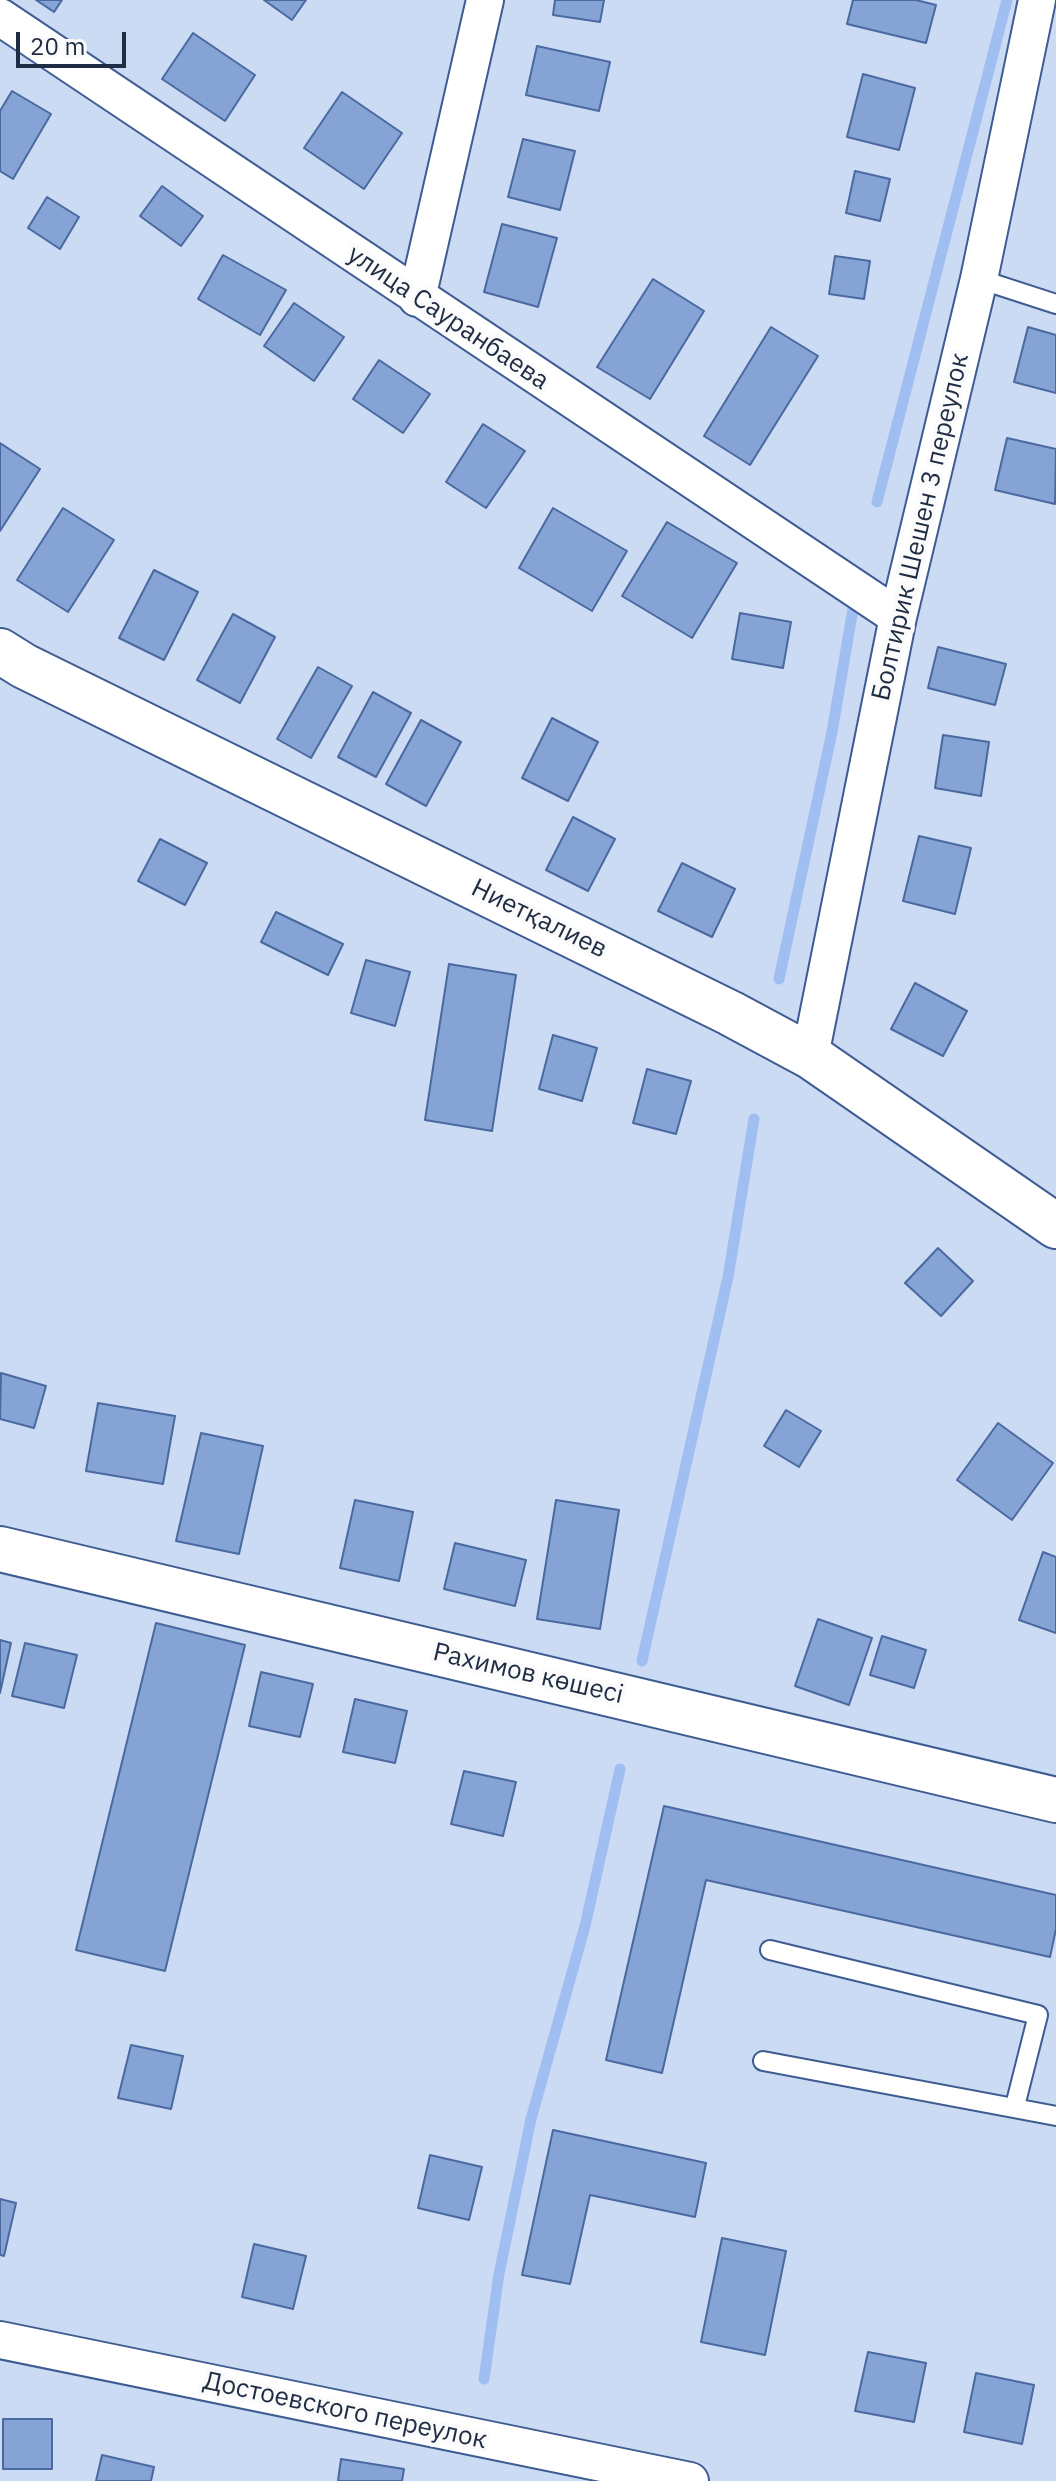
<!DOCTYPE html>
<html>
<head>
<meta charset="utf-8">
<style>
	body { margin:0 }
	#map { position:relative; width:1056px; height:2481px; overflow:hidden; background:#ccdbf4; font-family:"IBM Plex Sans",sans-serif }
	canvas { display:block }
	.scale { position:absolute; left:16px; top:32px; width:110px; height:36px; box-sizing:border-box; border:4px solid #1f2d44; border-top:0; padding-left:10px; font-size:24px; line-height:28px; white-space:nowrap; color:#1f2d44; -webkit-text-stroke:6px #fbfbfb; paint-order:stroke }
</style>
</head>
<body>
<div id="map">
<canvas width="1056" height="2481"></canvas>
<div class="scale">20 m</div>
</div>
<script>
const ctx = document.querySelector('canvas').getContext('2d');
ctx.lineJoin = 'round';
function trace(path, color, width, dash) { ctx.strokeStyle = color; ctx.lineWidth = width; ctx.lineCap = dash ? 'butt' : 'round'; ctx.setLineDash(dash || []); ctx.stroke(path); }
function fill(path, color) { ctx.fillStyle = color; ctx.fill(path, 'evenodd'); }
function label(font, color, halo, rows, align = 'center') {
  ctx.font = font + ' "IBM Plex Sans",sans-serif'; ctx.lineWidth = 8; ctx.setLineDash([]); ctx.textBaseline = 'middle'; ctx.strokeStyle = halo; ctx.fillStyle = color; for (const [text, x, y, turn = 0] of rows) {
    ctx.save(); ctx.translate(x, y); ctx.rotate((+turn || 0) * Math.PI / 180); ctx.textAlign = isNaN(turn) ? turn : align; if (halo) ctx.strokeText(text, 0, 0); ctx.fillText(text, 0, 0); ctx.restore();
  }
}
trace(new Path2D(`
	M877,502L1007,0
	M779,979L832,732L853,609
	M642,1661L728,1277L754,1119
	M484,2379L499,2274L531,2119L585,1926L620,1769`), '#a0bef2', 11);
const building = new Path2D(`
	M36,0H62L54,12Z
	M264,0H306L292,20Z
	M555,0H604L600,22L553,15Z
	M853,0H916L936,5L926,43L847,24Z
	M193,33L255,75L225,121L162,79Z
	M537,46L610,62L599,111L526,95Z
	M863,74L915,88L899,150L847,137Z
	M12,91L51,114L13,179L0,171V111Z
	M342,92L402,133L364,189L304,148Z
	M523,139L575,151L560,210L508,197Z
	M855,171L890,179L880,221L846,213Z
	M162,186L203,216L181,246L140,216Z
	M47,197L79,217L60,249L28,228Z
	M502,224L557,238L538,307L484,292Z
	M223,255L286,290L260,335L198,299Z
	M835,256L870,261L864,299L829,294Z
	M653,279L704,311L650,399L597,367Z
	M294,303L344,337L314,381L264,346Z
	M771,327L818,356L750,465L704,436Z
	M1028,327L1056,335V393L1014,382Z
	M379,360L430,394L403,433L353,399Z
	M483,424L525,451L486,508L446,482Z
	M1007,438L1056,449L1055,504L995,490Z
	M0,443L40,469L0,531Z
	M63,508L114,540L68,612L17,580Z
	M553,508L627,551L592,611L519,568Z
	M667,522L737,563L692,638L622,596Z
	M154,570L198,592L164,660L119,638Z
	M740,613L791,622L783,668L732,659Z
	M233,614L275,637L240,703L197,680Z
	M938,647L1006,664L995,705L928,688Z
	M318,667L352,686L311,758L277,739Z
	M373,692L411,713L376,777L338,757Z
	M552,718L598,742L568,801L522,778Z
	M421,720L461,742L426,806L386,784Z
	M943,735L989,742L981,796L935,788Z
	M573,817L615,839L588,891L546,870Z
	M919,836L971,848L955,914L903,901Z
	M160,839L207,863L185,905L138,881Z
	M682,863L735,889L712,937L658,911Z
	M276,912L343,944L328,975L261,942Z
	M366,960L410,972L395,1026L351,1013Z
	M449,964L516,975L492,1131L425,1120Z
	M915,983L967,1011L943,1056L891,1029Z
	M553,1035L597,1048L582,1101L539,1089Z
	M647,1069L691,1081L676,1134L633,1123Z
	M938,1248L973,1281L941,1316L905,1283Z
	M1,1373L46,1386L34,1428L0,1419Z
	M98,1403L175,1416L163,1484L86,1471Z
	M786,1410L821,1431L799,1467L764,1446Z
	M998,1423L1053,1463L1012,1520L957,1480Z
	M201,1433L263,1446L239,1554L176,1541Z
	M355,1500L413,1512L399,1581L340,1568Z
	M556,1500L619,1510L600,1629L537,1619Z
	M455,1543L526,1560L515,1606L444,1589Z
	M1043,1552L1056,1557V1633L1019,1620Z
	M818,1619L872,1638L849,1705L795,1686Z
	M156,1623L245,1645L165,1971L76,1950Z
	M882,1636L926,1650L914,1688L870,1675Z
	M0,1640L11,1643L0,1693Z
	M25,1643L77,1655L64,1708L12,1696Z
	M261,1672L313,1684L300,1737L249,1726Z
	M355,1699L407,1711L395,1763L343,1752Z
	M464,1771L516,1782L503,1836L451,1824Z
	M664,1806L1056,1895V1929L1050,1957L706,1880L662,2073L606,2060Z
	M131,2045L183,2056L171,2109L118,2098Z
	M553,2130L706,2163L695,2217L590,2195L570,2284L522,2275Z
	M430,2155L482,2167L469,2220L418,2208Z
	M0,2199L16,2203L4,2256L0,2255Z
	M722,2238L786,2251L765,2355L701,2342Z
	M254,2244L306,2256L293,2309L242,2297Z
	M868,2352L926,2363L914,2422L855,2411Z
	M976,2373L1034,2385L1022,2444L964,2432Z
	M3,2419H52V2469H3Z
	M102,2455L154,2467L151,2481H96Z
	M341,2459L404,2469L402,2481H338Z`);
fill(building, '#86a3d5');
trace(building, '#4a69a0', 2);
const service = new Path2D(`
	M979,279L1056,304
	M770,1950L1038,2015L1015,2106
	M763,2061L1056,2116`);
const minor = new Path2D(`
	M0,17L898,617
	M417,298L485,0
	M810,1056L898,617L979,279L1037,0
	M0,2340L690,2481`);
const tertiary = new Path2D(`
	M0,651L24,666L730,1013L810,1056L1056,1226
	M0,1549L1056,1800`);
trace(service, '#3e5c92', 22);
trace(minor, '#3e5c92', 40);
trace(tertiary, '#3e5c92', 48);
trace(service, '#fff', 18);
trace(minor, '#fff', 36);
trace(tertiary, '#fff', 44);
label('26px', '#1f2d44', '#fbfbfb', [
	["улица Сауранбаева",448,318,34],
	["Болтирик Шешен 3 переулок",921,527,-77],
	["Ниетқалиев",539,919,26],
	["Рахимов көшесі",528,1674,13],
	["Достоевского переулок",345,2411,12]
]);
</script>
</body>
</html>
